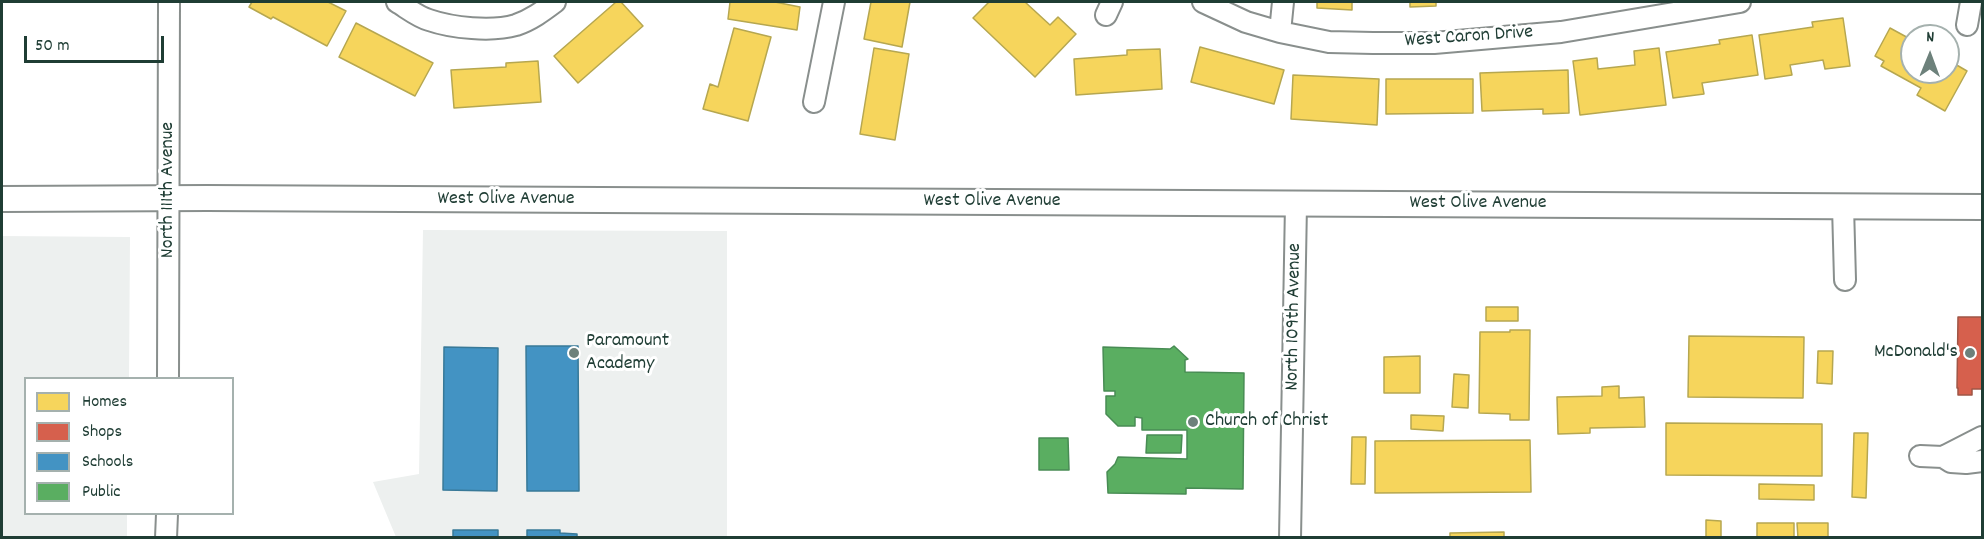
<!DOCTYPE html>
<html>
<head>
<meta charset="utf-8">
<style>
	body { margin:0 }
	#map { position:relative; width:1984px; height:539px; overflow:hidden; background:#fff; font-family:Dekko,sans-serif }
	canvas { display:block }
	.frame { position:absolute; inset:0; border:3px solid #1f3d34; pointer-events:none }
	.legend { position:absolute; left:24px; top:377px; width:210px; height:138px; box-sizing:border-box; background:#fff; border:2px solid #a5b1ae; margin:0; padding:8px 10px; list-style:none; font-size:18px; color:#1f3d34 }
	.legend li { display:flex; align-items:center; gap:12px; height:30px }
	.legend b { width:30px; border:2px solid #a5b1ae }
	.north { position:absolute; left:1900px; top:24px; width:60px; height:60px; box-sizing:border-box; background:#fff; border:2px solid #a5b1ae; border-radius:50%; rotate:1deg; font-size:16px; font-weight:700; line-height:24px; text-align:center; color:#1f3d34 }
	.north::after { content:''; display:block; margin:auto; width:21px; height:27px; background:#6d817b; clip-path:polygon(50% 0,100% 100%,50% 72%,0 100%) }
	.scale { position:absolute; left:24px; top:36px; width:140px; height:27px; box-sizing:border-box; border:3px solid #1f3d34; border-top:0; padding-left:8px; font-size:18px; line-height:21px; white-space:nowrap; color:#1f3d34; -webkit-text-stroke:4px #fff; paint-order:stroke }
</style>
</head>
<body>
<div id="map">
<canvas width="1984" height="539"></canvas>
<div class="frame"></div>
<ul class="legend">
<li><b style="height:16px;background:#f6d55c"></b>Homes</li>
<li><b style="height:16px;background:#d6604d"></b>Shops</li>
<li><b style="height:16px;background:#4393c3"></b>Schools</li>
<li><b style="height:16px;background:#5aae61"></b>Public</li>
</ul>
<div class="north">N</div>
<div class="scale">50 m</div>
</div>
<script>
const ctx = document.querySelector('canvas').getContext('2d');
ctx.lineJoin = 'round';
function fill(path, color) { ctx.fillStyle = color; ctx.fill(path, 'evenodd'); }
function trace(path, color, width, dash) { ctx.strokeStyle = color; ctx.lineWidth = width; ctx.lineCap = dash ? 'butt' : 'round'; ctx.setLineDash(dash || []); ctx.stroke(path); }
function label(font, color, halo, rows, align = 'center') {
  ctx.font = font + ' Dekko,sans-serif'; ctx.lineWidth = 6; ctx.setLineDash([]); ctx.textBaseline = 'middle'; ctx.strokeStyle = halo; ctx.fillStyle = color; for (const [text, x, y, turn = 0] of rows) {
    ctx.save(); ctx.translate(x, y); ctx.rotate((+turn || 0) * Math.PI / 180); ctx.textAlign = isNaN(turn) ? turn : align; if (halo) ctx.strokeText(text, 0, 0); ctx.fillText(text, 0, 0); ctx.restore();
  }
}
fill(new Path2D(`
	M423,230L727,231V537H396L373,482L419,474Z
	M2,236L130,237L129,378H26V514H127V537H2Z`), '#edf0ef');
const homes = new Path2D(`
	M252,2H328L346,11L327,46L273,17L271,19L249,7Z
	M616,2H621L643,26L578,83L554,56Z
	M730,2H775L800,7L797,30L728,19Z
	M871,2H910L902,47L864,39Z
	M989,2H1025L1050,25L1058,17L1076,34L1035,77L973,18Z
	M1317,2H1352V10L1317,8Z
	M1410,2H1436V6L1410,7Z
	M1843,18L1850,66L1825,69L1823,60L1790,65L1792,75L1765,79L1759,35L1813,27L1812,22Z
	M356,23L433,63L415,96L339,57Z
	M734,28L771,37L748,121L703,109L710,84L718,87Z
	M1890,28L1912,40V72H1948V60L1967,71L1945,111L1917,95L1921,88L1881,66L1884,61L1875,56Z
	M1752,35L1758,75L1702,83L1704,94L1673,98L1666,52L1720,44L1719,40Z
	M1200,47L1284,70L1274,104L1191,82Z
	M874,48L909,54L895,140L860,134Z
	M1659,48L1666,105L1580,115L1573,61L1597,58L1598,69L1635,65L1634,51Z
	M1160,49L1162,89L1076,95L1074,59L1127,55V50Z
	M538,61L541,102L454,108L451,70L506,67V63Z
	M1568,70L1569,113L1543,114V109L1482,111L1480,73Z
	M1293,75L1379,79L1377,125L1291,119Z
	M1386,79H1473V113L1386,114Z
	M1486,307H1518V321H1486Z
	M1510,330H1530L1529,420H1510V414L1479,413L1480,332H1510Z
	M1689,336L1804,337L1803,398L1688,397Z
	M1818,351H1833L1832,384L1817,383Z
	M1420,356V393H1384V357Z
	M1454,374L1469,375L1468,408L1452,407Z
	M1619,386V398L1644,397L1645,427L1590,428V433L1558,434L1557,397L1602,396V387Z
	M1411,415L1444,416L1443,431L1411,429Z
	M1666,423L1822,424V476L1666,475Z
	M1854,433H1868L1866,498L1852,497Z
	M1352,437H1366L1365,484H1351Z
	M1530,440L1531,492L1375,493V441Z
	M1759,484L1814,485V500L1759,499Z
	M1706,520L1721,521V538H1706Z
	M1757,523H1794V538H1757Z
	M1797,523H1828V538H1798Z
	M1504,532V538H1450V533Z`);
fill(homes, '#f6d55c');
trace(homes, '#b6a750', 1.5);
const shops = new Path2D(`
	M1958,317H1982V389H1972V395H1958V388H1957Z`);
fill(shops, '#d6604d');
trace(shops, '#9f5646', 1.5);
const schools = new Path2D(`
	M526,346H578L579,491H527Z
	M444,347L498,348L497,491L443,490Z
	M453,530H498V538H453Z
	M527,530H560V533L577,534V538H527Z`);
fill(schools, '#4393c3');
trace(schools, '#387998', 1.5);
const public = new Path2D(`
	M1174,346L1188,359L1185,360V372L1244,373L1243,489L1186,488V494L1108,493L1107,472L1115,464L1118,457L1187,459V430H1142V418L1135,417V426H1118L1106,414V396H1115V391H1104L1103,347L1170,349Z
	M1147,435H1182L1181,453H1146Z
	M1039,438H1068L1069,470H1039Z`);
fill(public, '#5aae61');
trace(public, '#488c54', 1.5);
const minor = new Path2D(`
	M397,2C407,8 418,17 429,20C452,28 492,32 516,25C531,20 543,11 555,2
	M1203,2L1246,22L1280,32L1329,42L1373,43H1434L1561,32L1740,2
	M1106,15L1112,2
	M1967,25L1971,2
	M1280,32L1283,2
	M814,102L834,2
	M1843,206L1845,280
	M168,378L169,2
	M1920,456L1943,457L1951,462L1966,463L1982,461
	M1943,457L1982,437
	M166,538L167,514
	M1290,538L1296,204`);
const major = new Path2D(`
	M2,199L207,198L1982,207`);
trace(minor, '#898f8d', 24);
trace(major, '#898f8d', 28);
trace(minor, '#fff', 20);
trace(major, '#fff', 24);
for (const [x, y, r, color] of [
	[574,353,6,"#6d817b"],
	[1970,353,6,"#6d817b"],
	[1193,422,6,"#6d817b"]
]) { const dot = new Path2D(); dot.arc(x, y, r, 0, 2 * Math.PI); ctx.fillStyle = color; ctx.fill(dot); trace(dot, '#fff', 2); }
label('20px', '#1f3d34', '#fff', [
	["West Caron Drive",1469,38,-4],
	["North 111th Avenue",169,190,-90],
	["West Olive Avenue",506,200],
	["West Olive Avenue",992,202],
	["West Olive Avenue",1478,204],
	["North 109th Avenue",1295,317,-89]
]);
label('20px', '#1f3d34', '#fff', [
	["Paramount",586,342],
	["Academy",586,365],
	["McDonald's",1958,353,"right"],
	["Church of Christ",1205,422]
], 'left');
</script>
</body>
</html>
